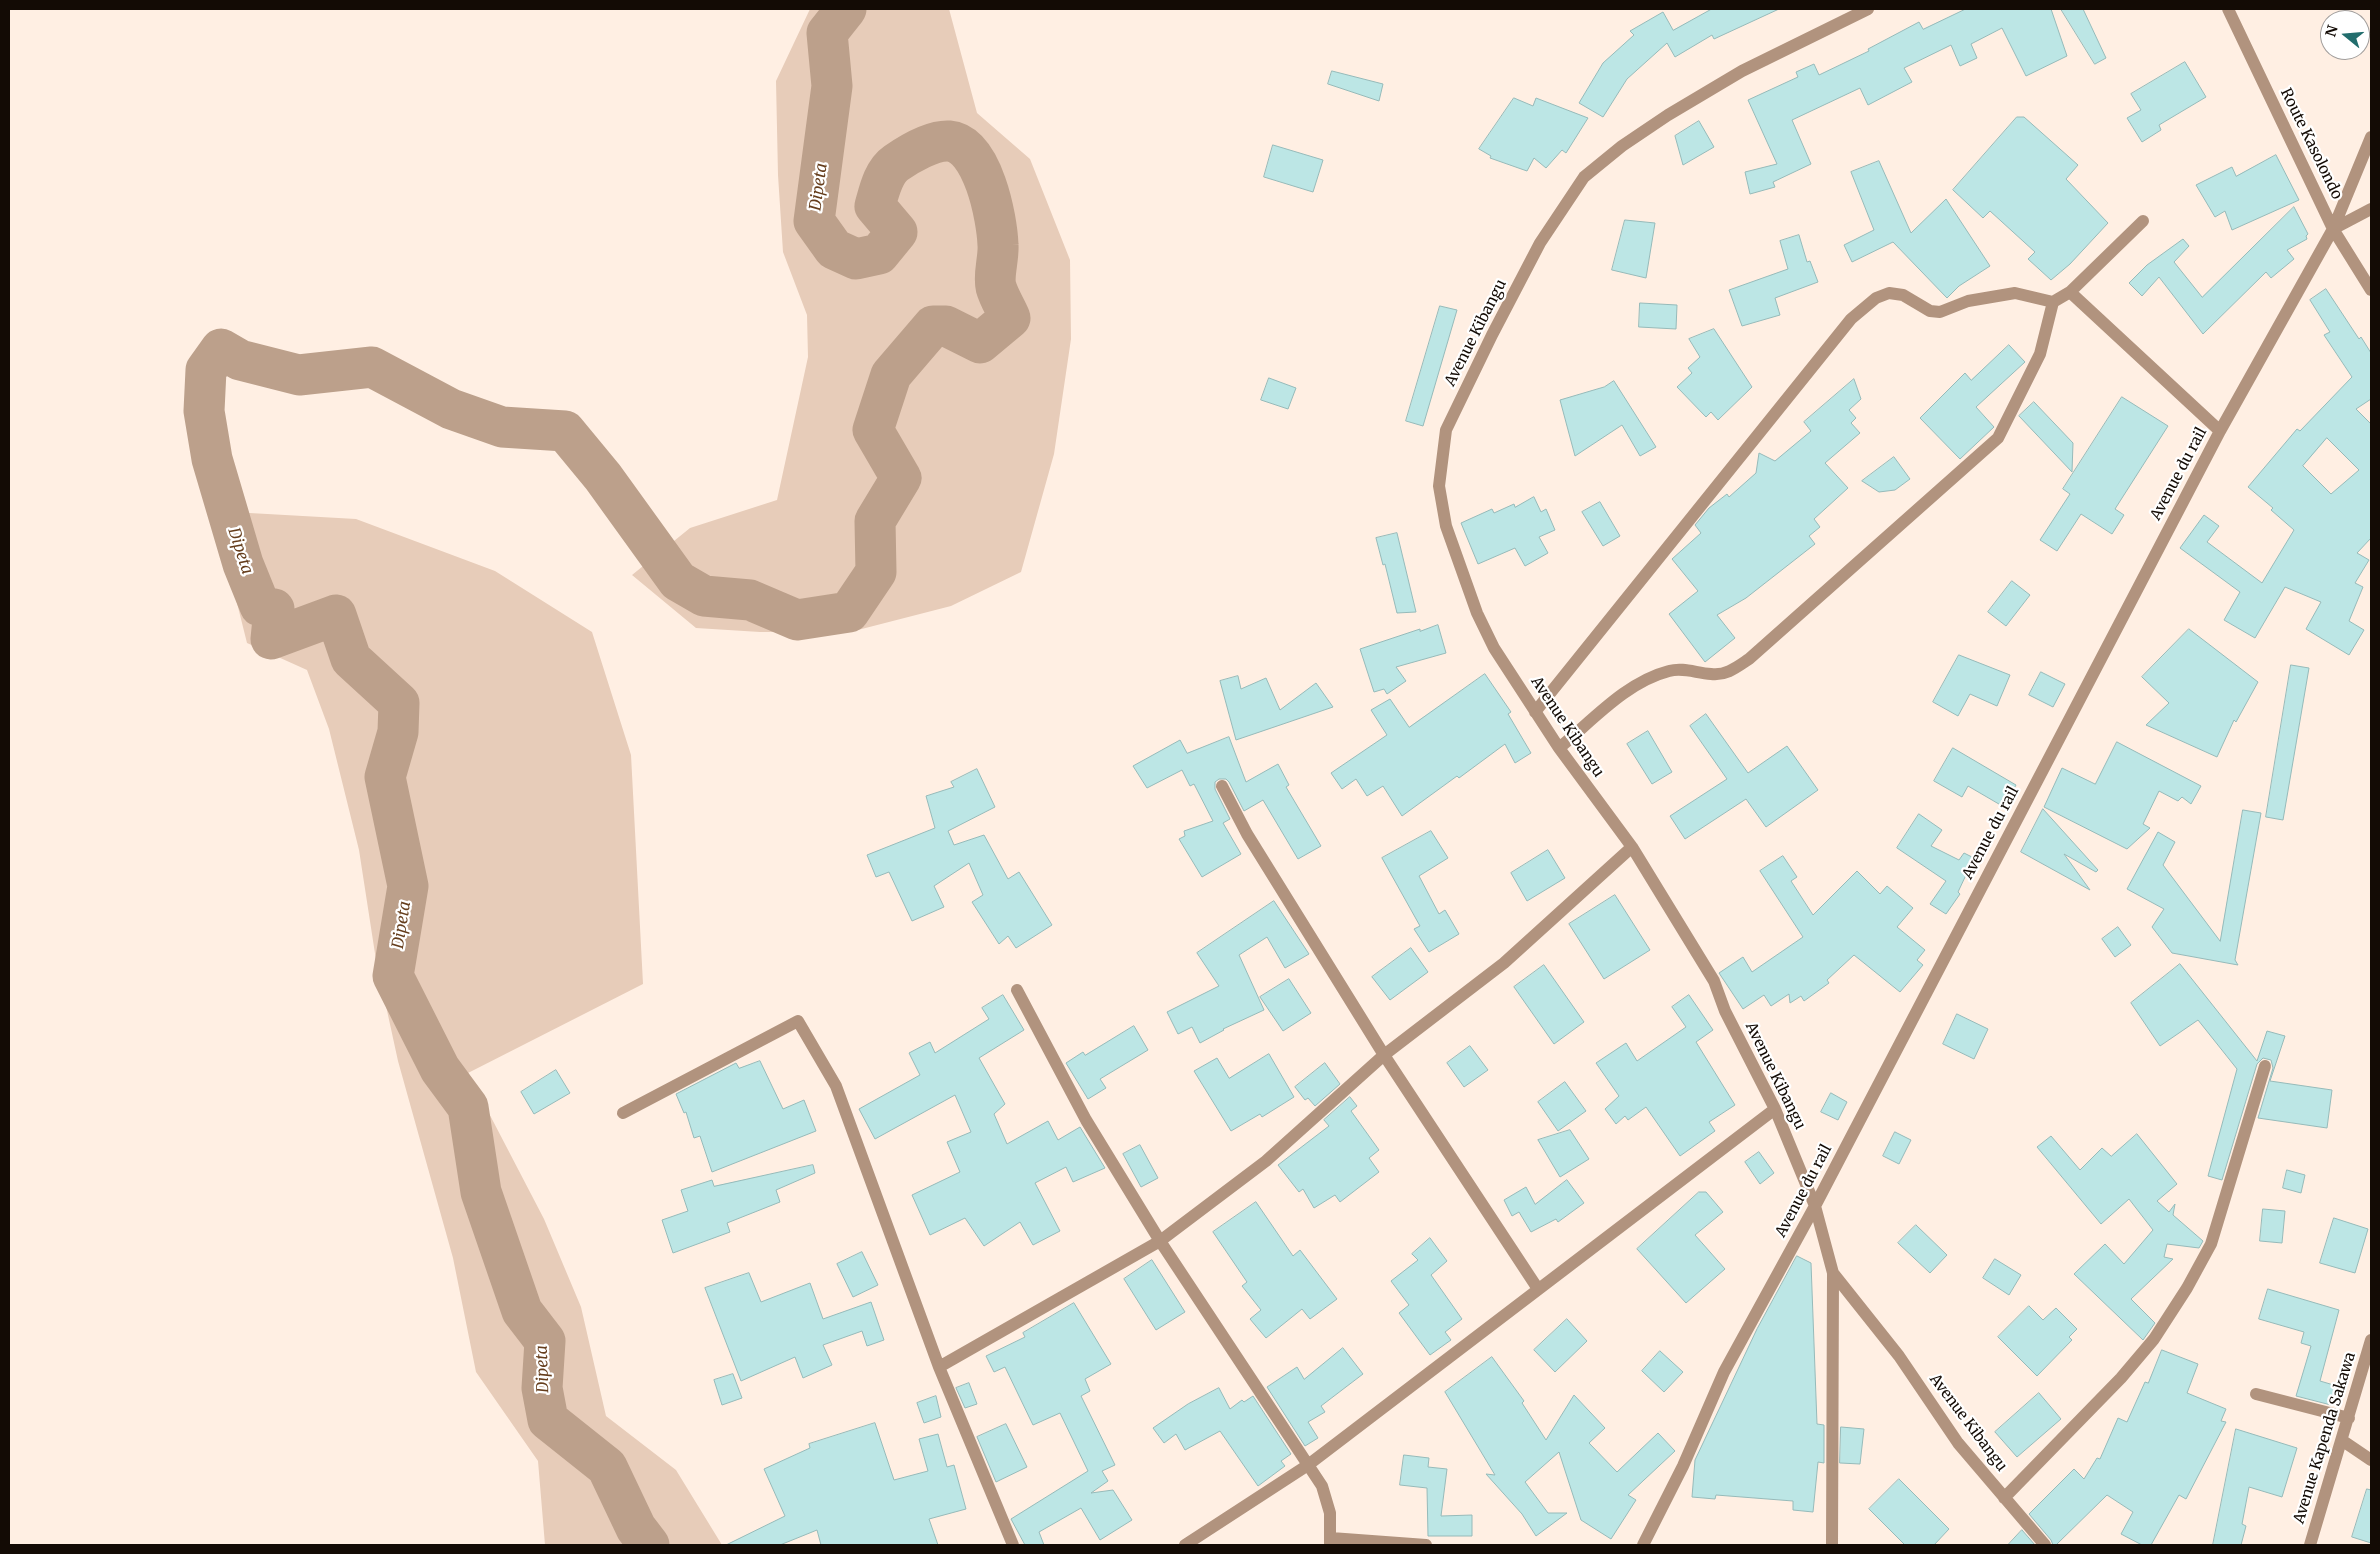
<!DOCTYPE html>
<html>
<head>
<meta charset="utf-8">
<style>
	body { margin:0 }
	#map { position:relative; width:2380px; height:1554px; overflow:hidden; background:#ffefe3; font-family:Merriweather,serif }
	canvas { display:block }
	.frame { position:absolute; inset:0; border:10px solid #130b05; pointer-events:none }
	.north { position:absolute; left:2320px; top:10px; width:50px; height:50px; box-sizing:border-box; background:#fff; border:1px solid #a19d9b; border-radius:50%; rotate:287deg; font-size:14px; font-weight:700; line-height:20px; text-align:center; color:#130b05 }
	.north::after { content:''; display:block; margin:auto; width:18px; height:22px; background:#226d6d; clip-path:polygon(50% 0,100% 100%,50% 72%,0 100%) }
</style>
</head>
<body>
<div id="map">
<canvas width="2380" height="1554"></canvas>
<div class="frame"></div>
<div class="north">N</div>
</div>
<script>
const ctx = document.querySelector('canvas').getContext('2d');
ctx.lineJoin = 'round';
function fill(path, color) { ctx.fillStyle = color; ctx.fill(path, 'evenodd'); }
function trace(path, color, width, dash) { ctx.strokeStyle = color; ctx.lineWidth = width; ctx.lineCap = dash ? 'butt' : 'round'; ctx.setLineDash(dash || []); ctx.stroke(path); }
function label(font, color, halo, rows, align = 'center') {
  ctx.font = font + ' Merriweather,serif'; ctx.lineWidth = 4.5; ctx.setLineDash([]); ctx.textBaseline = 'middle'; ctx.strokeStyle = halo; ctx.fillStyle = color; for (const [text, x, y, turn = 0] of rows) {
    ctx.save(); ctx.translate(x, y); ctx.rotate((+turn || 0) * Math.PI / 180); ctx.textAlign = isNaN(turn) ? turn : align; if (halo) ctx.strokeText(text, 0, 0); ctx.fillText(text, 0, 0); ctx.restore();
  }
}
fill(new Path2D(`
	M810,9H949L977,113L1030,159L1070,260L1071,339L1054,454L1021,572L951,606L850,632H760L696,628L632,575L690,528L777,500L808,357L807,315L783,252L778,175L776,81Z
	M214,511L356,519L495,571L592,632L631,755L643,984L468,1073L544,1219L581,1307L606,1416L676,1470L722,1545H545L538,1461L476,1372L453,1258L398,1061L376,960L359,850L329,729L307,670L247,643Z`), '#e7ccb9');
trace(new Path2D(`
	M649,1545L636,1528L607,1467L548,1420L542,1388L545,1341L522,1311L481,1192L468,1107L440,1069L393,976L408,886L385,777L398,732L399,703L351,659L336,615L271,639L274,609L260,606L243,564L212,459L204,411L206,370L221,349L240,360L299,375L372,367L451,409L502,427L565,431L603,477L678,581L704,596L750,600L797,620L849,612L876,572L875,521L901,478L873,430L891,375L933,326H946L980,343L1010,318C1006,308 999,298 996,287C993,275 999,258 998,245C997,218 983,144 949,141C933,140 909,154 896,163C883,172 879,192 875,206L897,232L879,254L856,259L834,249L814,221L832,86L827,33L846,9`), '#bca08b', 41);
const building = new Path2D(`
	M1712,9H1779L1714,39L1712,35L1675,57L1667,43L1627,79L1603,117L1579,103L1603,63L1634,35L1630,31L1663,12L1673,30Z
	M1966,9H2051L2067,56L2026,76L2002,28L1971,44L1977,58L1960,66L1951,45L1904,68L1912,82L1868,105L1860,88L1792,120L1811,164L1773,182L1775,187L1750,194L1745,172L1777,164L1748,100L1798,77L1796,72L1814,64L1819,75L1869,51L1868,49L1919,22L1923,29Z
	M2061,9H2083L2106,58L2095,64Z
	M2185,62L2206,97L2159,125L2161,130L2142,142L2127,118L2141,110L2131,94Z
	M1332,71L1383,84L1379,101L1328,84Z
	M1514,98L1533,106L1536,98L1588,118L1566,153L1562,150L1546,168L1534,158L1527,171L1490,158L1491,156L1479,149Z
	M2017,117H2024L2078,165L2066,179L2108,223L2070,264L2051,280L2028,259L2035,252L1990,211L1983,218L1953,190Z
	M1699,121L1714,147L1683,165L1675,136Z
	M1273,145L1323,160L1313,192L1264,177Z
	M2276,155L2299,200L2232,230L2225,211L2215,217L2196,185L2232,167L2236,176Z
	M1879,161L1911,233L1946,199L1990,266L1959,286L1947,298L1893,242L1852,262L1844,245L1874,230L1851,172Z
	M2294,207L2308,234L2306,236L2307,239L2287,250L2294,259L2271,278L2266,272L2203,334L2159,277L2142,296L2129,283L2147,265L2183,239L2189,246L2174,262L2202,297Z
	M1625,220L1655,223L1646,278L1612,270Z
	M1799,235L1807,262L1810,261L1818,282L1775,298L1780,315L1742,326L1729,290L1788,269L1780,241Z
	M2326,289L2359,339L2361,337L2371,353V399L2356,409L2371,424V538L2357,553L2369,560L2355,583L2363,587L2349,621L2364,630L2349,655L2306,629L2321,602L2285,587L2255,638L2224,620L2240,592L2180,548L2204,515L2219,526L2207,542L2262,583L2294,530L2271,510L2273,508L2248,487L2297,429L2300,431L2352,377L2324,335L2330,332L2310,300ZM2327,438L2359,470L2331,494L2303,466Z
	M1640,303L1677,305L1676,329L1639,327Z
	M1440,306L1457,310L1423,426L1406,421Z
	M1714,329L1752,387L1718,420L1711,412L1706,417L1677,387L1692,373L1688,368L1700,357L1689,339Z
	M2009,345L2025,362L1976,407L1994,427L1960,459L1920,418L1965,373L1971,380Z
	M1269,378L1296,388L1288,409L1261,400Z
	M1854,379L1861,399L1849,410L1856,418L1851,423L1860,433L1825,463L1848,488L1814,519L1820,527L1809,536L1815,544L1746,598L1717,615L1735,638L1705,662L1669,614L1698,591L1672,559L1701,533L1695,525L1709,508L1727,494L1729,497L1756,473L1759,453L1775,461L1811,431L1804,422Z
	M1614,381L1656,447L1640,456L1622,425L1575,456L1560,400L1604,387Z
	M2122,397L2168,426L2115,509L2124,515L2112,534L2081,514L2057,551L2040,540L2070,494L2063,489Z
	M2034,402L2073,443L2072,472L2019,416Z
	M1894,457L1910,479L1895,490L1879,492L1862,481Z
	M1534,497L1541,512L1546,509L1555,530L1539,537L1548,553L1525,566L1515,548L1478,564L1461,523L1492,509L1494,513L1514,504L1515,507Z
	M1600,502L1620,536L1603,546L1582,512Z
	M1397,533L1416,612L1397,613L1385,564L1383,565L1376,538Z
	M2012,581L2030,595L2006,626L1988,612Z
	M1438,625L1446,653L1396,667L1406,681L1387,694L1384,689L1374,692L1360,649L1420,629V631Z
	M2189,629L2258,682L2236,722L2234,720L2217,757L2146,725L2169,703L2142,677Z
	M1959,655L2010,675L1997,706L1970,694L1958,716L1933,702Z
	M2291,665L2309,668L2283,820L2266,817Z
	M2041,672L2065,684L2053,707L2029,695Z
	M1485,674L1511,712L1508,714L1531,753L1515,763L1505,744L1459,778L1457,776L1402,816L1383,786L1367,796L1356,779L1342,789L1331,773L1387,735L1371,710L1390,699L1409,727Z
	M1238,676L1241,689L1266,678L1280,710L1316,683L1333,707L1236,740L1220,681Z
	M1706,714L1748,773L1787,746L1818,790L1766,827L1746,799L1685,839L1670,816L1727,779L1690,726Z
	M1648,731L1672,772L1652,784L1627,744Z
	M1229,737L1246,782L1278,764L1289,785L1286,787L1321,846L1298,859L1263,800L1244,811L1229,782L1226,779H1219L1215,782V789L1230,819L1223,823L1241,854L1202,877L1179,839L1185,836L1184,831L1213,821L1194,784L1190,786L1182,770L1147,788L1133,766L1180,740L1187,753Z
	M2117,742L2201,786L2191,804L2182,797L2178,801L2159,791L2143,824L2150,828L2127,849L2044,807L2062,768L2095,784Z
	M1953,748L2016,785L2004,807L1968,786L1962,797L1934,781Z
	M977,769L995,807L948,831L954,845L984,835L1008,879L1019,872L1052,925L1016,948L1008,936L999,944L972,902L983,895L969,863L934,886L944,907L912,921L889,872L876,877L867,855L935,828L926,796L954,787L951,782Z
	M2043,809L2098,870L2096,872L2064,854L2090,890L2021,852Z
	M2243,810L2261,813L2235,960L2238,965L2172,953L2152,927L2164,909L2127,889L2158,832L2175,842L2163,865L2220,941Z
	M1919,814L1942,830L1931,846L1959,860L1964,853L1974,858L1958,892L1960,894L1946,914L1930,904L1946,881L1897,848Z
	M1431,831L1448,858L1419,876L1439,914L1445,910L1459,934L1429,952L1414,929L1420,926L1382,858Z
	M1548,850L1565,878L1527,901L1511,873Z
	M1783,856L1797,877L1791,881L1813,915L1857,871L1880,894L1887,886L1913,908L1897,927L1925,950L1917,960L1923,965L1900,992L1854,955L1827,980L1829,983L1804,1001L1801,996L1790,1003L1789,994L1771,1006L1764,995L1743,1009L1719,973L1743,957L1752,972L1803,937L1760,871Z
	M1615,895L1650,950L1604,979L1569,924Z
	M1274,901L1309,954L1285,968L1267,937L1239,955L1264,1010L1223,1029L1224,1030L1200,1043L1192,1027L1178,1034L1167,1012L1219,986L1197,953Z
	M2118,927L2131,945L2115,957L2102,939Z
	M1411,948L1428,972L1390,1000L1372,977Z
	M2180,964L2257,1061L2267,1031L2285,1036L2270,1081L2332,1090L2327,1128L2258,1118L2273,1068L2271,1060L2263,1058L2257,1064L2222,1180L2208,1176L2237,1069L2198,1020L2160,1046L2131,1003Z
	M1544,965L1584,1022L1554,1044L1514,987Z
	M1289,979L1311,1013L1283,1031L1260,997Z
	M1003,995L1024,1030L979,1058L1005,1104L994,1114L1007,1144L1048,1121L1058,1140L1080,1127L1105,1168L1073,1182L1066,1167L1035,1183L1060,1231L1033,1245L1020,1222L984,1246L965,1218L930,1235L912,1195L960,1172L947,1142L971,1132L955,1095L875,1139L859,1109L920,1075L909,1053L930,1042L935,1053L989,1019L982,1008Z
	M1689,995L1713,1030L1696,1042L1735,1105L1709,1122L1715,1131L1680,1156L1646,1107L1628,1120L1625,1116L1616,1124L1605,1109L1619,1096L1596,1063L1626,1043L1637,1061L1686,1027L1672,1007Z
	M1957,1014L1988,1029L1974,1059L1943,1044Z
	M1134,1026L1148,1050L1100,1079L1106,1088L1088,1099L1066,1063L1083,1052L1085,1055Z
	M1470,1046L1488,1070L1464,1087L1447,1063Z
	M1269,1054L1294,1097L1262,1117L1260,1114L1231,1131L1194,1071L1217,1058L1229,1078Z
	M760,1061L783,1109L804,1100L816,1131L712,1172L700,1136L694,1138L686,1112L684,1113L676,1094L736,1063L739,1068Z
	M1325,1063L1340,1084L1315,1106L1308,1098L1305,1100L1295,1087Z
	M556,1070L570,1093L534,1114L521,1092Z
	M1565,1082L1586,1111L1558,1131L1538,1102Z
	M1831,1093L1847,1102L1838,1120L1821,1112Z
	M1350,1097L1357,1106L1351,1111L1379,1150L1369,1158L1379,1172L1340,1202L1335,1195L1314,1208L1303,1189L1299,1192L1278,1165L1329,1126L1324,1120Z
	M1570,1130L1589,1159L1560,1177L1538,1140Z
	M1895,1132L1911,1140L1899,1164L1883,1156Z
	M2137,1134L2177,1184L2157,1201L2169,1212L2175,1204L2173,1215L2203,1241L2199,1248L2167,1244L2164,1257L2173,1259L2131,1299L2155,1323L2143,1340L2074,1274L2105,1244L2124,1264L2153,1230L2129,1199L2101,1224L2037,1147L2051,1136L2080,1170L2102,1148L2111,1156Z
	M1140,1145L1158,1178L1141,1187L1123,1154Z
	M1759,1152L1774,1173L1760,1184L1745,1162Z
	M813,1165L815,1173L776,1190L780,1202L727,1223L730,1232L673,1253L662,1220L688,1211L681,1190L712,1180L714,1186Z
	M2287,1170L2305,1175L2301,1193L2283,1188Z
	M1567,1180L1584,1203L1558,1222L1556,1219L1531,1232L1519,1212L1512,1216L1504,1200L1526,1187L1535,1204Z
	M1699,1192H1706L1723,1212L1695,1235L1725,1269L1686,1303L1637,1249Z
	M1256,1202L1293,1256L1300,1250L1337,1299L1310,1319L1302,1309L1266,1338L1250,1319L1261,1310L1242,1286L1247,1282L1213,1232Z
	M2263,1209L2285,1211L2282,1243L2260,1241Z
	M2334,1218L2368,1229L2355,1273L2320,1263Z
	M1916,1225L1947,1255L1930,1273L1898,1243Z
	M1430,1238L1447,1261L1431,1275L1462,1319L1445,1332L1451,1340L1430,1355L1399,1313L1409,1305L1391,1281L1418,1260L1412,1254Z
	M862,1252L878,1285L853,1297L837,1264Z
	M1797,1256L1811,1263L1817,1424L1824,1425V1463L1818,1462L1813,1512L1793,1510V1501L1716,1495L1715,1499L1692,1497L1695,1460L1757,1329Z
	M1995,1259L2021,1275L2009,1295L1983,1278Z
	M1152,1260L1185,1312L1156,1330L1124,1279Z
	M749,1273L761,1302L810,1283L823,1319L871,1302L884,1340L867,1346L862,1331L823,1345L832,1365L803,1378L795,1357L741,1381L705,1288Z
	M2268,1289L2339,1310L2320,1381L2337,1386L2331,1405L2296,1396L2311,1346L2301,1343L2304,1332L2259,1319Z
	M1074,1303L1111,1364L1085,1379L1090,1391L1081,1396L1115,1465L1102,1471L1108,1481L1091,1493L1113,1490L1132,1520L1100,1540L1081,1508L1039,1532L1044,1545H1025L1011,1519L1088,1471L1060,1413L1033,1425L1005,1367L994,1372L986,1356L1025,1337L1023,1333Z
	M2029,1306L2043,1320L2056,1308L2077,1329L2069,1337L2072,1340L2037,1376L1998,1337Z
	M1567,1319L1587,1341L1555,1372L1534,1350Z
	M1343,1348L1363,1374L1321,1406L1325,1412L1308,1422L1318,1438L1305,1446L1267,1387L1297,1367L1304,1379Z
	M2162,1350L2198,1364L2187,1393L2226,1409L2221,1421L2226,1422L2186,1499L2179,1495L2151,1545H2142L2121,1534L2133,1512L2107,1495L2056,1545H2053L2051,1540L2029,1514L2074,1469L2084,1479L2097,1458L2100,1459L2118,1418L2127,1422L2145,1382L2148,1383Z
	M1660,1351L1683,1372L1664,1392L1642,1371Z
	M1492,1357L1524,1401L1522,1403L1546,1440L1574,1395L1605,1428L1589,1443L1617,1472L1658,1433L1675,1451L1628,1495L1636,1500L1611,1539L1581,1520L1559,1452L1525,1482L1548,1513H1567L1536,1536L1522,1514L1486,1474L1495,1475L1445,1392Z
	M733,1374L742,1398L722,1405L714,1380Z
	M969,1383L977,1404L965,1408L956,1388Z
	M1219,1388L1230,1409L1242,1400L1244,1402L1253,1396L1291,1454L1281,1461L1285,1466L1258,1486L1220,1431L1185,1450L1176,1434L1164,1443L1153,1428L1188,1404Z
	M2039,1393L2061,1419L2017,1457L1995,1432Z
	M936,1396L941,1417L924,1423L917,1403Z
	M875,1423L894,1480L928,1471L919,1439L938,1434L947,1467L954,1465L966,1509L929,1519L938,1545H821L817,1530L780,1545H726L785,1516L764,1469L810,1448L809,1444Z
	M1006,1424L1027,1467L996,1482L977,1437Z
	M1841,1427L1864,1429L1860,1464L1840,1463Z
	M2236,1429L2297,1448L2282,1497L2249,1487L2242,1524L2246,1526L2241,1545H2213Z
	M1404,1455L1429,1458L1428,1467L1447,1469L1441,1516L1472,1515V1536H1428L1427,1488L1400,1485Z
	M1899,1479L1949,1529L1934,1545H1905L1869,1509Z
	M2367,1489L2371,1490V1543L2352,1537Z
	M2022,1530L2035,1545H2008Z`);
fill(building, '#bce6e5');
trace(building, '#96bab9', 1);
trace(new Path2D(`
	M1868,9L1742,71L1668,115L1622,146L1584,177L1540,243L1492,335L1446,430L1439,486L1446,526L1477,613L1494,648L1559,748L1632,847L1714,981L1725,1011L1775,1109L1815,1206L1833,1273L1899,1356L1958,1443L2045,1545
	M2228,9L2333,229L2371,290
	M2333,229L2371,209
	M2070,292L2220,431
	M1535,712L1851,319L1876,298L1889,293L1903,295L1930,311L1940,312L1968,301L2015,293L2053,302
	M1559,748C1592,721 1626,682 1669,671C1683,667 1696,673 1711,674C1726,676 1737,667 1749,659L1998,438L2040,354L2053,302L2070,292L2143,221
	M1222,786L1247,834L1384,1055L1538,1289
	M1017,990L1086,1120L1160,1241L1322,1486L1330,1513V1545
	M623,1113L798,1021L836,1086L939,1367L1013,1545
	M939,1367L1160,1241L1266,1161L1384,1055L1504,963L1632,847
	M2256,1394L2349,1418
	M2343,1441L2371,1460
	M2004,1498L2121,1378L2154,1339L2187,1288L2211,1244L2265,1066
	M1331,1538L1426,1545
	M1185,1545L1308,1465L1775,1109
	M1643,1545L1683,1466L1724,1372L1815,1206L2220,431L2333,229L2371,137
	M1832,1545L1833,1273
	M2310,1545L2371,1340`), '#b1937e', 12);
label('15px', '#130b05', '#fff', [
	["Route Kasolondo",2311,144,64],
	["Avenue Kibangu",1476,333,-63],
	["Avenue du rail",2179,474,-62],
	["Avenue Kibangu",1567,727,56],
	["Avenue du rail",1991,833,-62],
	["Avenue Kibangu",1775,1076,64],
	["Avenue du rail",1804,1191,-62],
	["Avenue Kibangu",1968,1423,53],
	["Avenue Kapenda Sakawa",2325,1438,-73]
]);
label('italic 16px', '#653d1c', '#fff', [
	["Dipeta",819,187,-82],
	["Dipeta",240,551,72],
	["Dipeta",402,925,-81],
	["Dipeta",543,1369,-92]
]);
</script>
</body>
</html>
